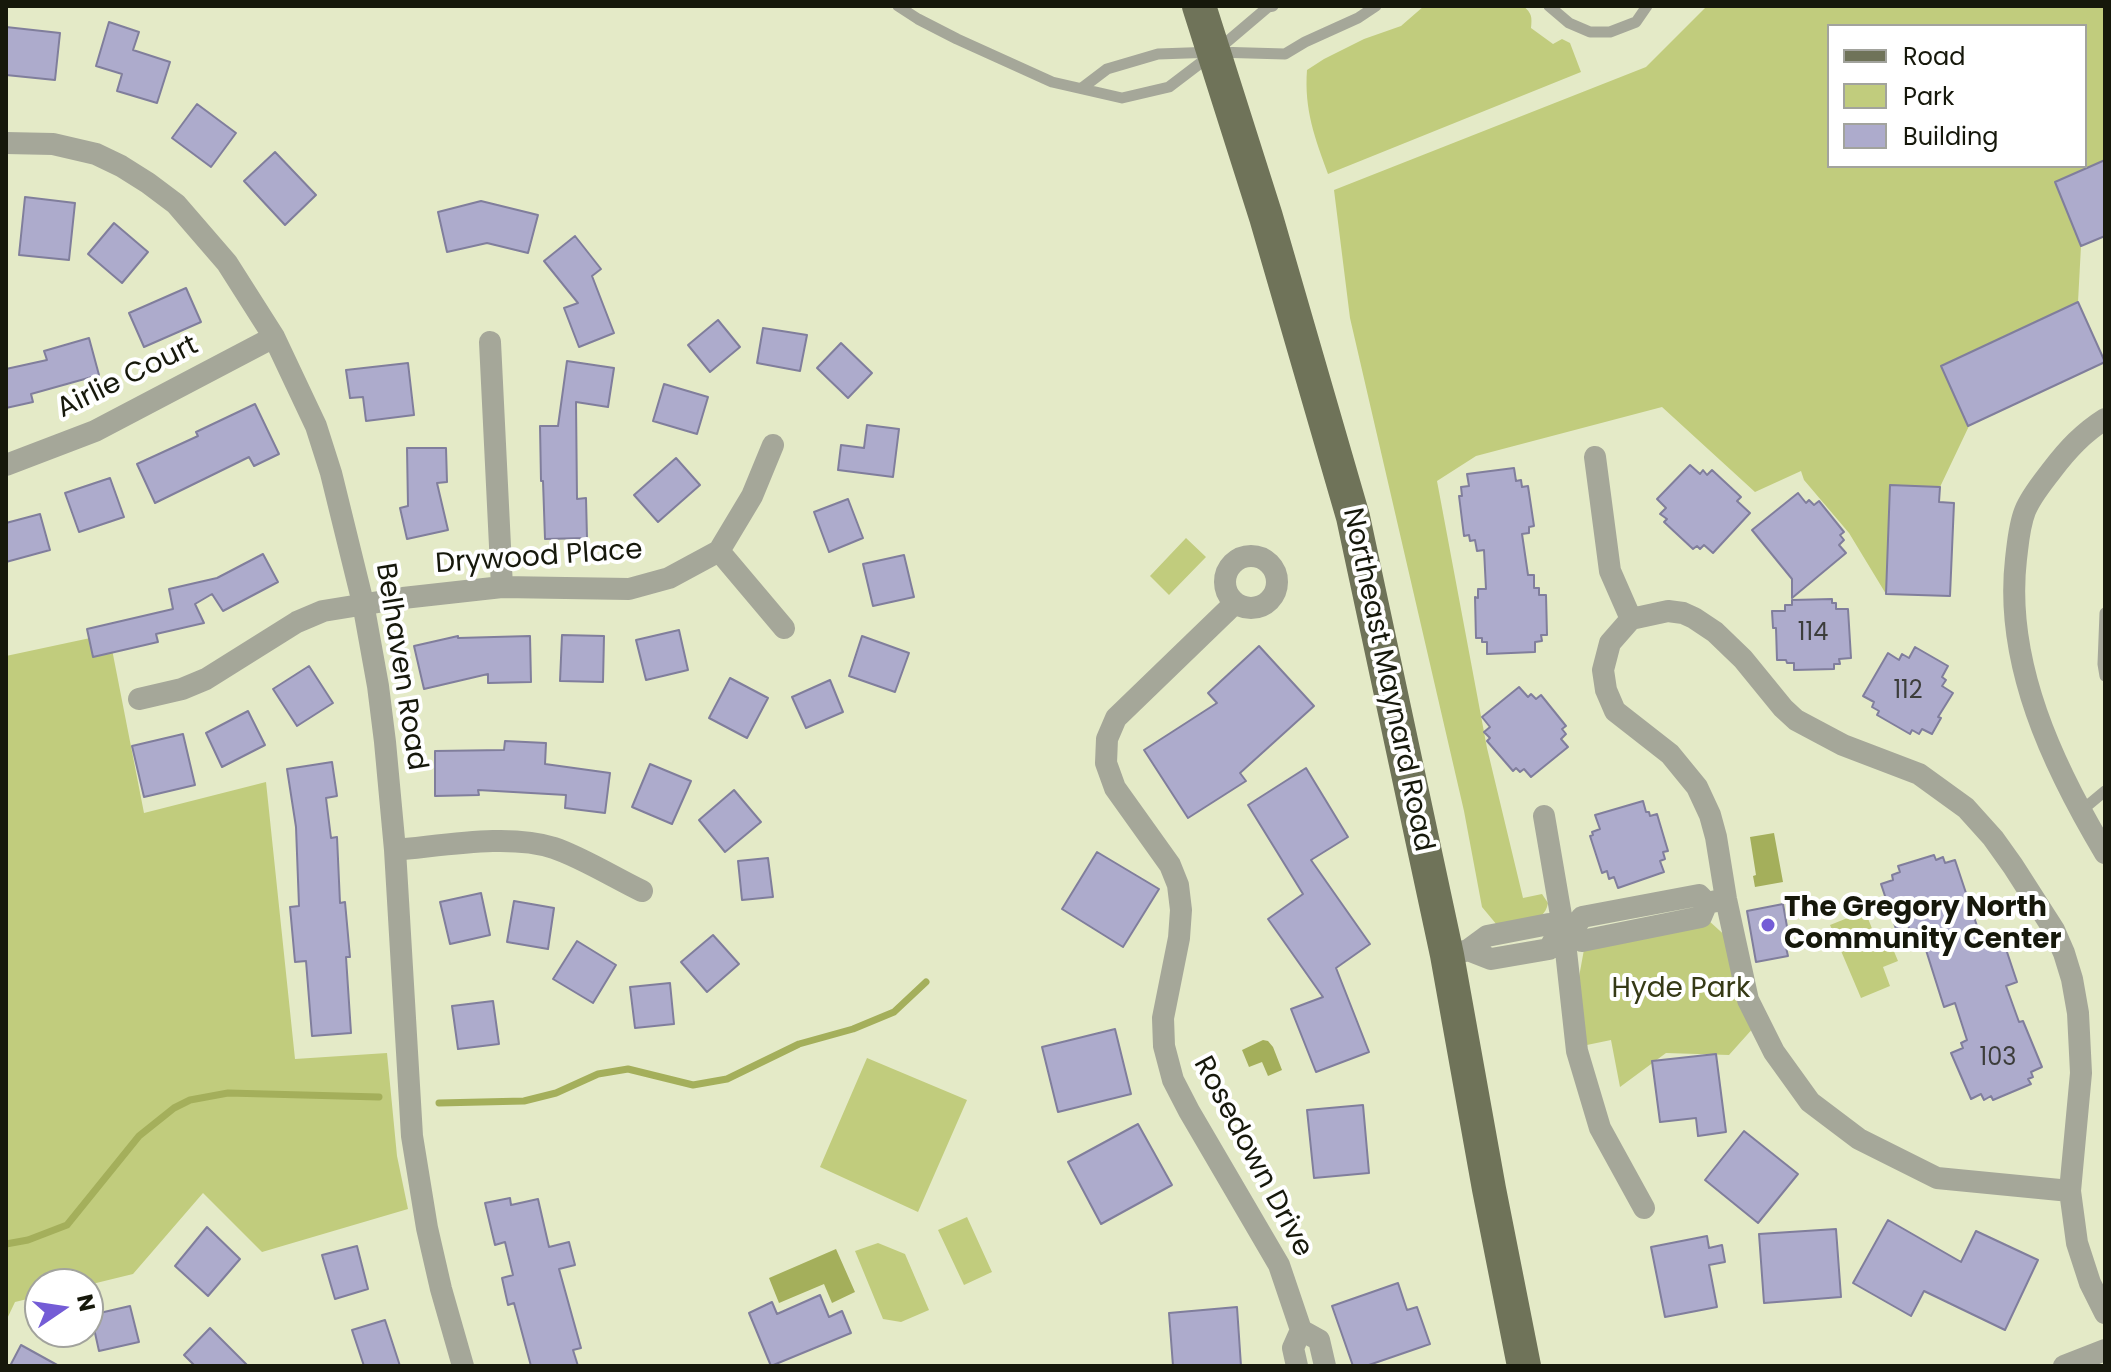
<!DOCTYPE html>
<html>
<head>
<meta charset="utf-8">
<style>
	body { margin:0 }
	#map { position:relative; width:2111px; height:1372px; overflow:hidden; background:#e4eac7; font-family:Poppins,sans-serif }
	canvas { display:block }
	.frame { position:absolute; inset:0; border:8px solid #16180b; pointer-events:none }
	.legend { position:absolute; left:1827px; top:24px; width:260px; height:144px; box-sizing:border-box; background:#fff; border:2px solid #a2a39d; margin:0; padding:10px 14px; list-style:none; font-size:24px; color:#16180b }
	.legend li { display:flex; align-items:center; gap:16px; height:40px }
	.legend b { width:40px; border:2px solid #a2a39d }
	.north { position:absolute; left:24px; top:1268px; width:80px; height:80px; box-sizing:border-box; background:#fff; border:2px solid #a2a39d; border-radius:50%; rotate:77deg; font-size:22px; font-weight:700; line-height:32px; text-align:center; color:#16180b }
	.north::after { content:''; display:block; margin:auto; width:28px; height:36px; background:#745cd6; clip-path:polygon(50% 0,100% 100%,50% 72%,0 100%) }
</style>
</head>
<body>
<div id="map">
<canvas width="2111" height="1372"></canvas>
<div class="frame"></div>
<ul class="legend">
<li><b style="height:10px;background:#6f7359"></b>Road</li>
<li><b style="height:22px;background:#c1cc7d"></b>Park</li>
<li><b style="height:22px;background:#adabcc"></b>Building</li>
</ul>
<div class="north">N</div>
</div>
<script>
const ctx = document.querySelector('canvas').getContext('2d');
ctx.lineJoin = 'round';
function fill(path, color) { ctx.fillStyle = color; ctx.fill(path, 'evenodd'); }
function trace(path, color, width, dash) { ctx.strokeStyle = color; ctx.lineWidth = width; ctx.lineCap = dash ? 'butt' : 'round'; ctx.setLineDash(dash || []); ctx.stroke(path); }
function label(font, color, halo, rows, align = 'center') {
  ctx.font = font + ' Poppins,sans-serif'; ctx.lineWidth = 8; ctx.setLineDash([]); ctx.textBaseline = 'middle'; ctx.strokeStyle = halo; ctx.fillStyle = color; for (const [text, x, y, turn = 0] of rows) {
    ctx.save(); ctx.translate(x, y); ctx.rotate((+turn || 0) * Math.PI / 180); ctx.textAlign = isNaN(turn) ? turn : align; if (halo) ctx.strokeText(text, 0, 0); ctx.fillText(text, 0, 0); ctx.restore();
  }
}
fill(new Path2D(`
	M1424,6H1523C1532,13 1532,17 1531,28L1553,44L1562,39L1570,43L1581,72L1328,174C1315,138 1304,110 1307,70L1324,59L1364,39L1401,26Z
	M1707,6H2105V160L2055,182L2081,246L2078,302L1941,366L1969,426L1940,487L1890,485L1886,594L1849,533L1804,480L1801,471L1755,492L1662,407L1476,456L1437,481L1487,748L1523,898L1542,894L1548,903C1544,926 1517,922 1497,925L1482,907L1464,811L1350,318L1334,190L1646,67ZM1829,26H2085V166H1829Z
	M1186,538L1206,557L1169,595L1150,576Z
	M109,634L144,813L266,782L295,1059L387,1053L397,1156L408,1209L262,1252L203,1193L133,1274L88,1285L40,1284V1296L15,1302L6,1321V656Z
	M1865,911L1877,941L1888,937L1898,961L1883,967L1890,986L1861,998L1830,925Z
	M1708,920L1730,940L1755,1026L1729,1055L1666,1053L1620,1087L1611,1040L1582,1046L1579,977L1585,944Z
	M867,1058L967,1100L918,1212L820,1167Z
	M967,1217L992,1272L964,1285L938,1230Z
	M878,1243L905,1254L929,1310L901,1322L883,1319L855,1251Z`), '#c1cc7d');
fill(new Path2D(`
	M1774,833L1783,882L1755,887L1753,876L1756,875L1750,837Z
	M1263,1040L1268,1041L1273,1047L1282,1070L1268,1076L1262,1062L1249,1067L1242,1050Z
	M836,1249L855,1292L832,1303L824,1284L779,1303L769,1278Z`), '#a4af5b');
trace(new Path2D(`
	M439,1103L524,1101L556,1093L598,1074L628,1069L693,1085L727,1079L799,1044L853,1029L894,1012L926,982
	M6,1244L28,1240L67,1225L139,1136L174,1108L190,1100L228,1093L379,1097`), '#a4af5b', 7);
const building = new Path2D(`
	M109,22L139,32L133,50L170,62L157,103L117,91L122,74L96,66Z
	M6,27L60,33L55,80L6,75Z
	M197,104L236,133L211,167L172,138Z
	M275,152L316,195L285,225L244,181Z
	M2105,160V236L2081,246L2055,182Z
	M25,197L75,203L69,260L19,255Z
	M481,201L538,215L528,253L487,243L447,252L438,212Z
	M114,223L148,252L122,283L88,254Z
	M575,236L601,269L592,276L614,333L579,347L564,308L578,303L544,261Z
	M186,288L201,322L144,347L129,313Z
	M2078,302L2105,362L1968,426L1941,366Z
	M718,320L740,347L710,372L688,345Z
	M763,328L807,335L800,371L757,363Z
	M89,338L99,375L31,394L33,402L6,408V369L47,360L44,351Z
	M841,343L872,373L848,398L817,368Z
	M567,361L614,368L608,407L576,402L577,499L586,498L587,538L545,539L543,481H541L540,426H558Z
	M408,363L414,415L366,421L363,397L350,398L346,370Z
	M664,384L708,397L697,434L653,421Z
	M255,404L279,454L254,466L249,457L155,503L137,464L198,436L196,432Z
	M867,425L899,429L893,477L838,470L841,445L864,448Z
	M407,448H446L447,482L437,483L448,530L407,539L400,508L408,506Z
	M676,458L700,485L658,522L634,495Z
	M1690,465L1700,474L1703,470L1707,475L1712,470L1741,497L1737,501L1750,513L1713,553L1704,545L1700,549L1697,546L1693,549L1664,522L1667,519L1660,514L1666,508L1657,499Z
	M1514,468L1516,481L1521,480L1522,487L1528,486L1534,526L1529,527V533L1522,534L1528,575H1534V588H1539V595H1546L1547,635H1541L1542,641L1535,642V652L1487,654V642H1482V638H1476L1475,597L1478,598V589H1486L1484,550L1477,551L1475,540L1470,541L1469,535L1464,536L1459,496H1462L1461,487L1469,486L1467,474Z
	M110,478L124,517L79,532L65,493Z
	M1890,485L1940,487L1939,502L1954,503L1950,596L1886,594Z
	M1798,493L1806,503L1809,500L1814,505L1819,501L1844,532L1840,535L1844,540L1839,545L1846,553L1792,598V579L1752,530Z
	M848,499L863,538L829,552L814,512Z
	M40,514L50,550L6,562V523Z
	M263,554L278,582L223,611L212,594L195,604L204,623L156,634L158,642L93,657L87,629L173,609L169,589L217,578Z
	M904,555L914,597L873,606L863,564Z
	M1832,599V603H1836V609H1848L1851,658L1839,659L1840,664H1834V669L1794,670V663H1787L1786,660H1777L1776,628H1773L1772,611H1785V605H1792V600Z
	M679,630L688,670L646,680L636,640Z
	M562,635L604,636L603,682L560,681Z
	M458,636V638L530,636L531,682L488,683V674L424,689L414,646Z
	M862,636L909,653L895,692L849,676Z
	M1259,646L1314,706L1240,773L1246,781L1188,818L1144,750L1217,703L1208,693Z
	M1915,647L1948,666L1942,677L1946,680L1942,686L1953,693L1938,717L1941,718L1932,734L1922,729L1919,734L1912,730L1910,734L1877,715L1879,711L1872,707L1874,702L1863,696L1888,653L1899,660L1902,654L1909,658Z
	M309,666L333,703L297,726L273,689Z
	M730,678L768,698L747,738L709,718Z
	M830,680L843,712L806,728L792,697Z
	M1519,687L1528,697L1531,694L1536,699L1541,695L1566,726L1562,729L1566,734L1561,739L1568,747L1531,777L1524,769L1520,772L1516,768L1513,771L1487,741L1490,738L1484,732L1490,727L1482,717Z
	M248,711L265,745L222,767L206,733Z
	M183,734L195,785L144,797L132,746Z
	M505,741L546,743L545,764L610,773L605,813L565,808L566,795L478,790L479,795L435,796V751L504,750Z
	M332,762L337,796L326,798L331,838L337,837L340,903L345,902L350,957H346L351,1033L312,1036L306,961L295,962L290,907L299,906L296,827L287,769Z
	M650,764L691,781L672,824L632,807Z
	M1306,768L1348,837L1311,860L1370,944L1336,968L1369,1052L1316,1072L1291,1009L1323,997L1268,919L1303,894L1248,805Z
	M734,790L761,822L725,852L699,820Z
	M1643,801L1646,812H1649L1650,816L1657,814L1668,851L1663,852L1665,859L1660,861L1664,872L1618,888L1614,877L1609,879L1607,871L1602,873L1590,836L1593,835L1592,832L1600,829L1595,815Z
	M1097,852L1159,889L1123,947L1062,909Z
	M1934,855L1936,860L1943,857L1945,863L1955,860L1979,932L1981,931L1983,936L1989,934L1992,941L2002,937L2017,982L2006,986L2019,1022L2023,1021L2042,1067L2031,1072L2033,1077L2028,1079L2031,1084L1993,1100L1991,1096L1984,1100L1981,1094L1971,1099L1951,1053L1963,1048L1961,1043L1967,1040L1955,1003L1944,1007L1919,928L1910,931L1908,925L1896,929L1881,884L1893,880L1892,875L1900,872L1898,866Z
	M768,858L773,897L742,900L738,861Z
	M481,893L490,935L450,944L440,902Z
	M514,901L554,908L548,949L507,942Z
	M1783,904L1789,938L1784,939L1788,956L1756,962L1747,911Z
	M713,935L739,964L707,992L681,962Z
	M577,941L616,965L593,1003L553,979Z
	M670,983L674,1024L635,1028L630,987Z
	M493,1001L499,1044L458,1049L452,1006Z
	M1115,1029L1131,1094L1058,1112L1042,1047Z
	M1716,1054L1726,1132L1698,1136L1696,1118L1660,1122L1652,1061Z
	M1363,1105L1369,1173L1314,1178L1307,1110Z
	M1138,1124L1172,1185L1101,1224L1068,1162Z
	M1744,1131L1798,1174L1758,1223L1705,1180Z
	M510,1198L511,1205L538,1199L549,1247L569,1242L575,1265L559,1269L581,1348L573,1350L578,1366H531L514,1303L508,1305L502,1278L513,1275L505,1242L495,1245L485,1203Z
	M1888,1220L1961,1262L1976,1231L2038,1260L2005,1330L1924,1291L1911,1316L1853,1283Z
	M207,1227L240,1259L208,1296L175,1266Z
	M1836,1229L1841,1297L1764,1303L1759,1234Z
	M1707,1236L1709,1248L1722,1245L1725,1262L1709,1265L1717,1307L1665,1317L1651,1247Z
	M357,1246L368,1289L335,1299L322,1255Z
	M1398,1283L1407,1310L1417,1307L1430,1344L1366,1366H1353L1332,1306Z
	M820,1295L829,1317L842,1311L851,1333L771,1366L749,1313L772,1302L777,1314Z
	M130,1306L139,1342L99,1351L91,1315Z
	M1237,1307L1241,1366H1173L1169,1313Z
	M385,1320L400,1366H364L352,1330Z
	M210,1328L248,1366H195L184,1355Z
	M21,1345L59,1366H10Z`);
fill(building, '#adabcc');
trace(building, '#807e9c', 2);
trace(new Path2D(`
	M898,6L918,19L957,39L1052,82L1122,98L1169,87L1215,52L1268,7L1273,6
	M1549,6L1569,23L1590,32H1610L1636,22L1647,6
	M1082,88L1107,69L1158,54L1215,52L1285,54L1305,42L1358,18L1376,6
	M2105,613L2103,664L2105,676
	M2081,811L2105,791`), '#a5a799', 11);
trace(new Path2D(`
	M6,143L53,144L96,154L121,166L148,183L176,204L227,263L274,337L316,426L331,473L363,603L378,686L385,742L395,850L412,1136L427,1228L441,1289L463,1366
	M490,342L502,587
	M2105,419C2083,433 2068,449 2052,470C2043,482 2031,496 2025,511C2019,526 2018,543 2016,559C2004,663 2053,766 2105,853
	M1595,457L1610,571L1631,619
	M6,465L95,431L274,337
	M719,551L784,628
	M1225 582a26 26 0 1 1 52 0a26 26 0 1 1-52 0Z
	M1235,603L1116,718L1107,739L1106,763L1115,788L1170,865L1178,885L1181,910L1179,938L1163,1018L1164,1046L1173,1080L1189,1111L1279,1265L1301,1330L1319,1340L1325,1366
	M139,699L182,689L206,679L297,622L323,611L403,598L502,587L629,589L669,578L719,551L752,496L773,445
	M1544,816L1564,933L1577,1051L1600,1128L1644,1208
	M395,850C442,846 509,833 554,848C581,857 615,878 642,891
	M1571,932L1582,941L1701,917L1707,903
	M1468,950L1491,959L1549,949L1557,935L1571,932L1582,917L1699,895L1707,903L1726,899
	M1458,953L1468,950L1487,936L1549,924L1557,935
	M2070,1191L1937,1178L1859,1139L1810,1102L1774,1052L1748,1000L1726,899L1716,837L1710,815L1697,787L1670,754L1615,711L1606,690L1603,670L1610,643L1631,619L1668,611L1683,613L1694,618L1715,632L1743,659L1783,708L1796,720L1843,745L1919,774L1966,808L1993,838L2013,866L2054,930L2064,953L2072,979L2078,1013L2081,1073L2070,1191L2077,1243L2090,1283L2105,1313
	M1297,1366L1293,1348L1301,1330
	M2064,1366L2105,1350`), '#a5a799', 22);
trace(new Path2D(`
	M1199,6L1266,217L1353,517L1447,955L1489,1189L1524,1366`), '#6f7359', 34);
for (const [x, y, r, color] of [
	[1768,925,8,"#745cd6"]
]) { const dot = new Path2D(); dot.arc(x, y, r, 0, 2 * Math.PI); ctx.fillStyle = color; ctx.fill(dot); trace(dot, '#fff', 3); }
label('24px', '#3c3d3b', null, [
	["114",1813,634],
	["112",1908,692],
	["103",1998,1059]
]);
label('28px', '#16180b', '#fff', [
	["Airlie Court",128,378,-26],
	["Drywood Place",539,558,-4],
	["Belhaven Road",400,667,81],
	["Northeast Maynard Road",1387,680,78],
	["Rosedown Drive",1252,1157,62]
]);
label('bold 28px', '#16180b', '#fff', [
	["The Gregory North",1784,909],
	["Community Center",1784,941]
], 'left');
label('28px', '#363a16', '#fff', [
	["Hyde Park",1681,990]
]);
</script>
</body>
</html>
